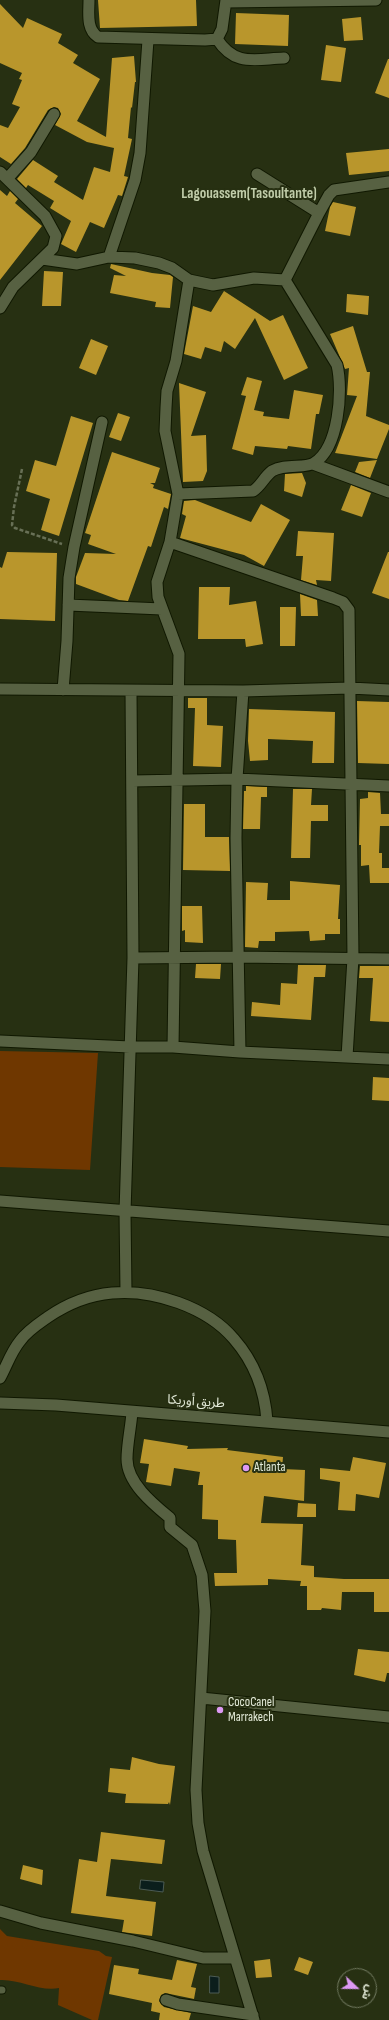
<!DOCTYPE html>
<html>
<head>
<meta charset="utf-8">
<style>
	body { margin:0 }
	#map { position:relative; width:389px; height:2020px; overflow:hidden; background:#273012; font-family:"Sofia Sans Condensed","Noto Sans Arabic",sans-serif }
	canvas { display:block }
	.north { position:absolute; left:337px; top:1968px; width:40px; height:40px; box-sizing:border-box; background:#273012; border:1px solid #727a61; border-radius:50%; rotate:112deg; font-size:11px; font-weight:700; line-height:16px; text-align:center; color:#e3ead8 }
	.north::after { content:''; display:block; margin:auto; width:14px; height:18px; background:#dd99f4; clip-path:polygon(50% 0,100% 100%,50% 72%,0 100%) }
</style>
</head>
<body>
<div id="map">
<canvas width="389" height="2020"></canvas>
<div class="north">ش</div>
</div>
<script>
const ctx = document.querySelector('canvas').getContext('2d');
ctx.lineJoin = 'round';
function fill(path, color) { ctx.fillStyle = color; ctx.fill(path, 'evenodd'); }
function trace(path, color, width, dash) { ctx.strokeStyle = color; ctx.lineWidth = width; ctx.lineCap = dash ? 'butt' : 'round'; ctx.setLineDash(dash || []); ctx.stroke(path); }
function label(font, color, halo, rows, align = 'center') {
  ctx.font = font + ' "Sofia Sans Condensed","Noto Sans Arabic",sans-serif'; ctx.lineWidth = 4; ctx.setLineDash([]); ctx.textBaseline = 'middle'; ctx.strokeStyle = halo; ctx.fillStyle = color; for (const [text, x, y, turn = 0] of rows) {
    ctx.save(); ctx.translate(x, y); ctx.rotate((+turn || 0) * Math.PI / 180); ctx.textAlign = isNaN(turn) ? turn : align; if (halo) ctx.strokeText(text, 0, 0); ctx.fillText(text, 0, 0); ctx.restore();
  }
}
fill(new Path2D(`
	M0,1051L98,1053L90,1170L0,1167Z
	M0,1929L7,1936L99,1951L106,1956L112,1957L98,2020H92L58,2005L59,1988C40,1992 20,1979 0,1980Z`), '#6f3700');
const water = new Path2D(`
	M141,1880L164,1882L163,1892L140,1889Z
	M210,1976L219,1977V1993H210Z`);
fill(water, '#0b1e1c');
trace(water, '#4c5b54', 1);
fill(new Path2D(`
	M98,0H196L197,26L100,28Z
	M0,4L23,28L27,18L62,34L58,43L78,55L73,63L100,79L77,121L106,137L112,58L134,56L136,82H135L132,108L131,107L128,138L132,139L124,176L128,177L122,196L118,195L104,228L90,222L76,252L61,244L71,221L50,208L54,201L28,185L26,188L17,179L33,160L58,176L54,182L83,200L94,167L110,172L114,148L87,142L55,125L61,114L58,108L54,107L48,110L25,148L11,164L0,157V125L8,128L20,107L12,104L22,80L19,79L22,73L0,63Z
	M236,13L289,15L288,46L235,44Z
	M361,17L363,40L344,41L342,19Z
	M326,45L346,48L341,82L321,80Z
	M388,59H389V98L375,93Z
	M389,149V171L349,175L346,153Z
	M0,190L7,196L10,191L18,199L15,203L42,226L0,280Z
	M333,202L356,207L350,236L325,231L330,207Z
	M111,264L152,273L170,275L173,277L170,308L155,307L156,302L110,293L114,275L126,276L110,268Z
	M44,271L63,272L61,306H42Z
	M224,291L270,321L283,315L308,368L284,380L255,318L235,349L224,341L221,352L205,347L201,359L184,354L193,306L211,312Z
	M347,294L369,296L368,315L346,312Z
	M353,326L367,372H370L366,416L389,425V429L377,459L335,453L357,396L347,395L349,368L345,369L330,334Z
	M91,339L108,346L96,375L79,368Z
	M247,377L262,381L254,410L264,412L263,416L289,419L294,390L323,395L319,414H316L311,449L288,446L287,449L255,446L253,455L232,449L246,396L241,395Z
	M179,383L206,392L191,436L206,435L207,471L203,481L183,482Z
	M118,413L130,417L121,441L109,437Z
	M71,416L93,423L59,536L41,530L50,499L26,491L35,460L56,466Z
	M112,452L160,468L155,483H150L154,485L153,488L171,494L168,509L164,507L151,547L148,546L128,601L119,600L76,584V577L85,553L116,554L88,544L91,535L85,533Z
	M377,460L370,478L355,472L359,462Z
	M302,473L306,483L302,497L284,491L285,474Z
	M351,485L371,493L362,517L341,510Z
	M195,500L251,522L261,504L290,520L264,566L244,555L180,538L186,516L182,514L184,501Z
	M298,531L334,533L331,581L316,580L317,585L301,580L303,556H296Z
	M7,552L57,553L55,621L0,619V567L2,568Z
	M388,552H389V599L372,593Z
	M199,587H230L229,605L256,601L263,644L246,647L245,639H198Z
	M300,594L317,600L318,616H301Z
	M280,607H296L295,646H280Z
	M188,698H207V725L223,726L221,767L193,766L195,708H188Z
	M357,701L389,702V764L358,763Z
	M249,709L335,712L334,763H312L313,741L268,739V760L250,761L248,741Z
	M246,786L267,787V797H261L260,829H243L244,791H246Z
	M293,789H312L311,805H328V821H311L310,858H291Z
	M368,792L380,793L381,814H389V826H380L379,853H382V868H389V883H370L369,865L361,866V845H359L360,799L368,798Z
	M184,804H205V837H229L230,871L183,870Z
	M290,881L340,885L338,919H340V934H325V940L310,941L309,931L275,932V941H259L258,948L245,947L246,882L268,883L267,900H290Z
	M182,906H202L203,943L185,942V930L182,931Z
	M196,964H221L220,979L195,978Z
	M298,965H326L325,977H314L311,1020L251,1016L252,1002L280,1005L281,983L297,984Z
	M360,966H389V1022L370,1021L373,978H359Z
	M373,1077L389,1078V1101L372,1100Z
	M144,1439L188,1446L187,1449L228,1448L227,1450L283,1457L282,1469L305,1470L304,1501L264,1496L261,1523L303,1524L301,1565L314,1566V1577L344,1579H389V1612H374V1592H342L341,1610L322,1608L321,1610H307V1586H300L301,1581L268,1579V1585L215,1586L214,1573H237L236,1540L218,1539V1520L202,1519L203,1485H198L200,1472L174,1468L171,1486L146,1482L149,1464L140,1463Z
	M353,1457L386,1463L379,1498L356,1494L355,1511L338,1510L340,1482L320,1479V1468L350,1471Z
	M298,1503L316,1504V1517H297Z
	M358,1649L389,1652V1673H387L385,1682L354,1675Z
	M132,1757L159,1764L175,1766L170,1805L169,1802L168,1804L125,1803L126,1794L108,1792L110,1768L130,1770Z
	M101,1832L165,1840L162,1864L111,1859L106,1896L156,1902L152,1936L122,1932L124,1920L71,1913L79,1859L97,1862Z
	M23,1865L43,1870L42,1885L20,1879Z
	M299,1957L313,1962L308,1975L294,1970Z
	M270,1959L272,1977L256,1978L254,1961Z
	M177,1960L197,1964L191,1987L196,1988L194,1999L165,1993L161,1995L159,2001L164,2007L191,2013L189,2020H159L160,2013L151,2011L152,2003L109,1994L114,1965L139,1969L138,1974L172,1980Z`), '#b9962c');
const service = new Path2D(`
	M0,1990H2`);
const minor = new Path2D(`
	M89,0C89,13 86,29 98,37L205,40L217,39L222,29L226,0
	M226,2L376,0
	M217,39C235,67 255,59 284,58
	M0,172L45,216L56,236L53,248L13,287L0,308
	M257,174L319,213
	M7,179L31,152L54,114
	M109,257L135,180L140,153L148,40
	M42,259L77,264L109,257L135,258L159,263L172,268L189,280L213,285L254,278L285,280L319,213L329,195L334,190L389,182
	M313,464L389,492
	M178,494L165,431L166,408L167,391L176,361L189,280
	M170,542L333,598L343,602L349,610L353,958L347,1057
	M68,605L162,609
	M0,689L243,691L350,688L389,690
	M63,690L67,641L69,578L74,547L102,422
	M132,781L237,779L389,786
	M133,958L238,957L389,959
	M0,1041L130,1047H173L240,1052L389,1059
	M173,1047L179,654L158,597L157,582L170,542L178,494L253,491C261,486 264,477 272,471C285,463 305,469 314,463C339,448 343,390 337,365L285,280
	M240,1052L236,838L237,779L243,691
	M0,1201L389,1231
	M126,1292L125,1212L133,958L131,691
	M0,1378C7,1365 11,1352 20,1341C27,1331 38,1324 48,1317C67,1304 89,1295 112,1293C153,1289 207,1307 234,1339C254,1362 265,1391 267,1421
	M132,1412C131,1427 127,1444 127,1459C127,1483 153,1504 170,1518V1527L192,1545L202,1575L205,1611L196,1790L198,1823L203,1851L254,2020
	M201,1698L389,1717
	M0,1911L41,1923L133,1941L203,1958H235
	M166,2000L178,2004L253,2015`);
const tertiary = new Path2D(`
	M0,1403L56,1405L389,1432`);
trace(service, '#101800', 9);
trace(minor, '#101800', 13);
trace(tertiary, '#101800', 13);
trace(new Path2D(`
	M22,469L14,507L12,525L15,528L62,544`), '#687056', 2.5, [4, 2]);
trace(service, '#576142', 7);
trace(minor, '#576142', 11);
trace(tertiary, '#576142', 11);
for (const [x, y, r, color] of [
	[246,1468,4,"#dd99f4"],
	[220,1710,4,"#dd99f4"]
]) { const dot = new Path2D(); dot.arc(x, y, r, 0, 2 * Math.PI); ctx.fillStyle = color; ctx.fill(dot); trace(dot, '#273012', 1.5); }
label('13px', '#e3ead8', '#273012', [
	["طريق أوريكا",196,1402,4]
]);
label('13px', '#e3ead8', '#273012', [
	["Atlanta",254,1468],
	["CocoCanel",228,1703],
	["Marrakech",228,1718]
], 'left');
label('bold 15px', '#c0cca9', '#273012', [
	["Lagouassem(Tasoultante)",249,194]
]);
</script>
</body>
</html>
